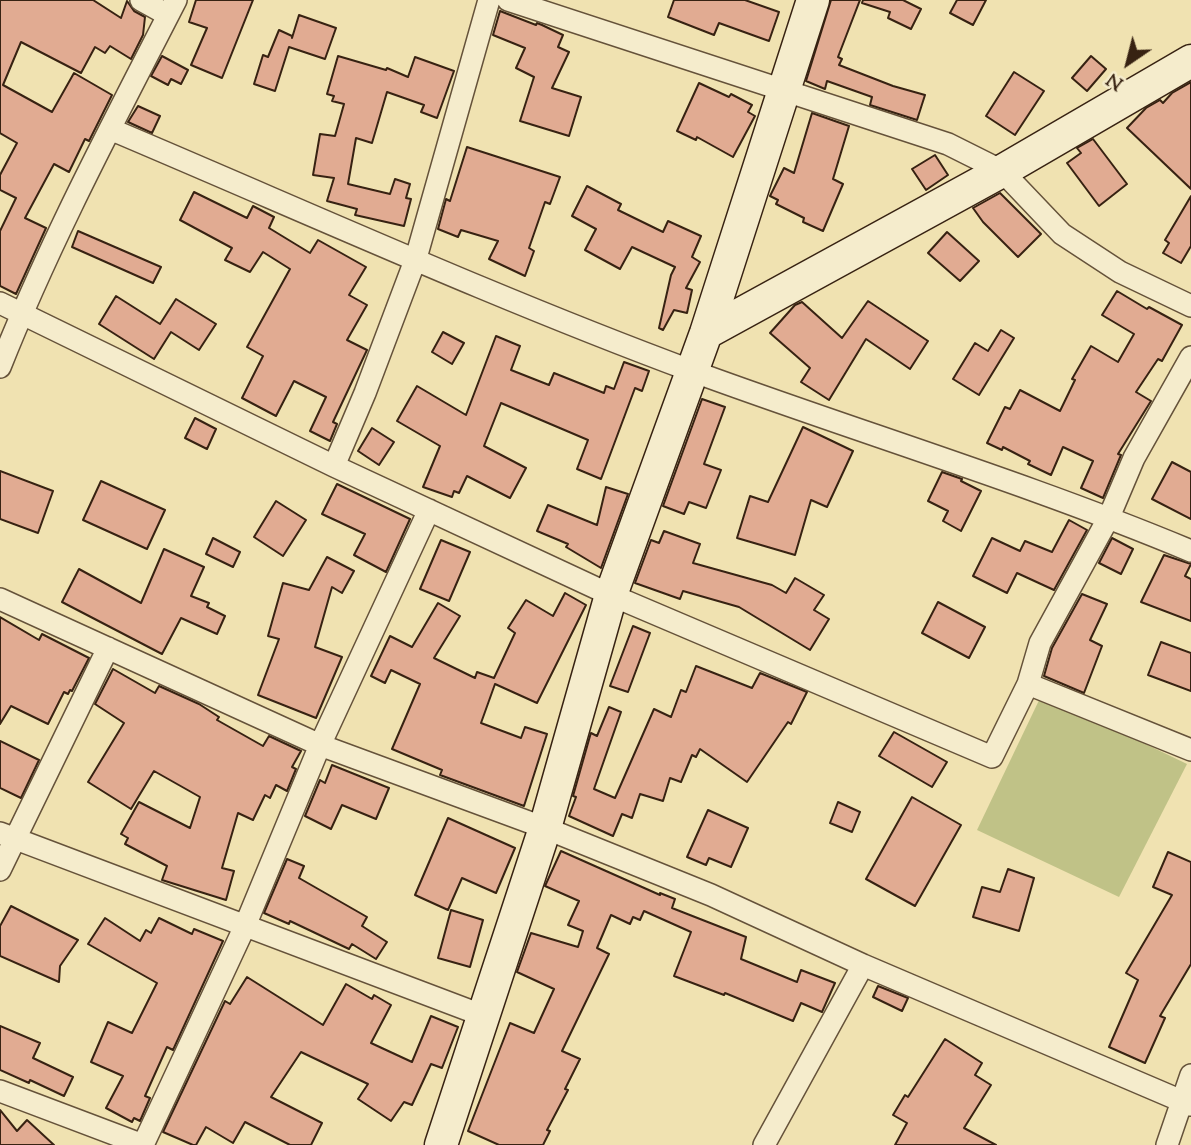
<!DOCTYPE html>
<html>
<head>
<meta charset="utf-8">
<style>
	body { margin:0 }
	#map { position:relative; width:1191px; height:1145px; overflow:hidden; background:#f0e2b1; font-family:"Sorts Mill Goudy",serif }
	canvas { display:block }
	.north { position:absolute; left:1093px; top:28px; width:70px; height:70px; -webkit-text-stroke:5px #f5eccc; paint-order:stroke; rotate:215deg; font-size:19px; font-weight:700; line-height:28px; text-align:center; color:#372212 }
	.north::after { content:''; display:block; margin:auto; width:24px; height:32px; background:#372212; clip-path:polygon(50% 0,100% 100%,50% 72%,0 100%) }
</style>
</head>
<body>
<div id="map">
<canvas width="1191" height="1145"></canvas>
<div class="north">N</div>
</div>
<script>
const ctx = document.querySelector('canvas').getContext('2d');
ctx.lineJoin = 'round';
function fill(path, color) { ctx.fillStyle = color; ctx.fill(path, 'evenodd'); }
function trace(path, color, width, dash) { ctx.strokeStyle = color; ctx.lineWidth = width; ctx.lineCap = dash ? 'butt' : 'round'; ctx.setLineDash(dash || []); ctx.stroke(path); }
fill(new Path2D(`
	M1042,694L1187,764L1119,897L977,830Z`), '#c0c287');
const building = new Path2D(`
	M0,0H93L121,18L127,1L134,11L145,17L143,35L131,59L110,46L105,53L95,47L81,73L21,42L3,85L52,112L74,73L112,95L89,141L85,139L69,172L54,164L25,218L46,228L16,294L0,286V231L16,198L0,190V175L17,143L0,133Z
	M196,0H253L222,78L191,65L207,28L189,22Z
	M674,0H745L779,12L769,41L719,23L714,35L668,17Z
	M831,0H860L838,57L842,59L839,65L893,86L925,95L917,120L870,105L872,97L827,81L825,89L806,81Z
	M863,0H903L921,9L911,29L888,18L890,12L862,3Z
	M957,0H986L973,25L950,13Z
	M500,11L536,25L537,23L542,25L563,35L558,47L569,52L552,88L581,97L569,136L520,121L534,77L516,68L525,48L493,35Z
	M299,15L336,28L325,59L289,47L275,91L254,84L263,55L268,57L279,30L292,36V38Z
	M162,56L188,70L181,84L171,79L168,85L151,76Z
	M338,56L386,70L387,68L408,77L415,57L454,71L437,118L421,112L424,105L387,92L372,143L356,138L348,184L390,194L395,179L410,184L406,198L411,199L404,226L355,215L357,209L327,201L334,178L313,175L320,134L335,136L344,104L332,101L334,96L327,94Z
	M1091,56L1106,69L1087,91L1072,78Z
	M1014,72L1044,91L1015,135L986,116Z
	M1191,82V189L1127,128L1146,108L1160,100L1163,103L1172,93Z
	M699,83L729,97L731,94L752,105L748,112L755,116L733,157L697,137L696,140L677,131Z
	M138,106L160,116L152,133L128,122Z
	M812,113L849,126L833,179L843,184L823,231L803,222L804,218L776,204L778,200L770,196L784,168L794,173Z
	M1093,139L1127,184L1099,206L1067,163L1081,153L1077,148Z
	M467,147L560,177L550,204L545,202L529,248L534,251L525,276L489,259L498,241L461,230L458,237L438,229L446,199L450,201Z
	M935,155L948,175L926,190L912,169Z
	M587,186L621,204L618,210L663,232L668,221L701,236L692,257L700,262L686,288L692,290L687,313L674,310L663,330L659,328L671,275L675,267L632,247L620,269L585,250L596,229L572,216Z
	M194,192L247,218L253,206L274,217L269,228L310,253L318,240L366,267L349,295L367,305L347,340L367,350L333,422L337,424L330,441L310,431L326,397L294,381L276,416L242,398L263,356L247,347L290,269L263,252L250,272L225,260L232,248L180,220Z
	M1000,193L1041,234L1018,257L983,222L973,208Z
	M1191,196V246L1181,263L1163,253L1169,243L1165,240Z
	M78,231L161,267L153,283L72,247Z
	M947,232L979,261L960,281L928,253Z
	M1117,291L1147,309L1149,307L1182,325L1162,361L1158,359L1136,392L1151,401L1118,454L1121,455L1103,498L1081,488L1093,461L1063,447L1051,475L1028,464L1030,461L1003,447L1002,450L987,443L1005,407L1010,409L1020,390L1060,411L1075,380L1072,379L1091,346L1118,362L1134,334L1102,315Z
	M116,296L160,324L176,299L216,324L199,350L171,332L154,359L99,324Z
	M868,301L928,341L910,369L866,339L829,400L801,382L810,368L770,333L795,305L802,302L842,338Z
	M1001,330L1014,338L979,395L953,379L975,343L988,351Z
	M443,332L464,343L452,364L432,352Z
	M496,336L520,346L511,370L549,385L554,373L604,393L606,386L614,389L624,362L649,371L642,391L635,388L601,479L577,469L588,440L501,403L484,446L526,468L510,498L467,476L459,493L454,491L452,497L423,487L440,446L397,421L417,386L466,415Z
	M702,399L725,407L704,464L721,470L706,508L689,502L684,514L663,506Z
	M195,418L216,429L207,449L185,438Z
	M803,427L853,451L827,507L811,500L795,555L737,538L750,496L768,502Z
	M372,428L394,442L379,465L358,451Z
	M1172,462L1191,472V519L1152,499Z
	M0,471L53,491L38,533L0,519Z
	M942,472L962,479L961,481L981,491L961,531L943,521L948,511L928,501Z
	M101,481L165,510L147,549L83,520Z
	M337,484L410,519L386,572L354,555L365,534L322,514Z
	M606,487L628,494L601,568L566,547L568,544L537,531L548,505L597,525Z
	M276,501L306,520L283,556L254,537Z
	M1069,520L1087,530L1054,590L1017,573L1007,593L973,576L992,538L1020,551L1025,541L1052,552Z
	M664,531L700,544L693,563L772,585L786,593L795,578L824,595L814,610L829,619L810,650L739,607L683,591L680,599L635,583L651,540L659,543Z
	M213,538L240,552L233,567L206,554Z
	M1112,538L1133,549L1121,574L1099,563Z
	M441,540L470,552L449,601L420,589Z
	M164,549L204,567L191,596L209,603L207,607L225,616L217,634L181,618L162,654L62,602L79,569L141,603Z
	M1164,555L1191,564L1185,576L1191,579V621L1141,602Z
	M327,557L354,571L342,593L332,587L315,647L342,657L316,718L258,695L279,639L268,636L283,583L309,590Z
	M565,593L586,605L537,703L495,684L481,723L521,738L525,727L547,734L524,806L440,775L442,770L392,749L420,684L391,670L385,683L371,676L390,636L412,647L438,603L460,616L434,658L475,678L477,672L494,678L515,633L508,628L526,600L553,616Z
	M1082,594L1107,604L1090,640L1102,646L1084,693L1044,676L1052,648Z
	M938,602L985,627L969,658L922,633Z
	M0,617L39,640L42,634L89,658L72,691L70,690L68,694L64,692L48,724L11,706L0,724Z
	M633,626L650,633L628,692L610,686Z
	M1161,642L1191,653V691L1148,675Z
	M696,666L752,688L760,673L807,692L791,724L788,722L747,782L700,749L696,757L692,755L681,782L670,778L663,801L640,794L632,818L622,814L613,836L569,816L576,797L573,796L590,736L591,733L597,736L609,707L621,712L594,789L615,798L654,709L671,717L681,690L686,692Z
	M113,669L155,693L159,686L199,704L219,717L217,720L263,746L269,736L301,751L292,767L296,769L287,791L276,785L270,798L265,795L253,820L238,813L222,868L234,871L226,900L162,880L167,866L125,844L128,838L121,834L139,802L190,828L200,797L154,771L131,809L88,782L124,723L95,704Z
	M894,732L947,762L932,787L879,756Z
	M0,741L39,760L21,798L0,788Z
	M332,765L389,788L376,819L342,805L331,829L305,816L320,780L325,783Z
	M912,797L961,825L915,906L866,879Z
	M838,802L860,812L852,832L830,823Z
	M708,810L748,828L731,867L709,858L706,865L687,857Z
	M448,818L515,848L496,893L462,878L448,910L415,895Z
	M561,851L660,895V893L675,899L672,908L746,937L741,959L797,982L801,970L835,983L822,1012L801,1003L793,1021L725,993L724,995L674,976L691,932L644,911L640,920L633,917L630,924L611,915L597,948L609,954L562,1051L580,1059L565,1089L568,1090L547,1130L550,1131L543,1145H499L468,1131L510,1023L534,1033L554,989L517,972L531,933L578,947L583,931L568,925L579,901L545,886Z
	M1168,852L1191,862V964L1160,1016L1165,1018L1145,1063L1109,1047L1138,980L1126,973L1172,895L1153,887Z
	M287,859L304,866L299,878L367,917L362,926L387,942L376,959L352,944L349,949L290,921L289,924L264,913Z
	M1008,869L1034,878L1019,931L973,917L982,887L1000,892Z
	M11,906L78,940L60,966L59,982L0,956V926Z
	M451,910L483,920L470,967L438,958Z
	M105,918L140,941L146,930L151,933L159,918L192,934L194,929L223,941L173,1050L167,1047L145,1096L150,1098L140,1121L134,1118L132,1122L106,1108L123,1076L91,1062L108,1022L132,1033L157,983L88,944Z
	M247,977L323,1025L346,984L372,999L374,995L391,1005L371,1043L412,1062L431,1016L458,1027L442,1068L431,1064L412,1105L404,1102L391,1121L358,1099L368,1084L301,1052L271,1097L322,1123L311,1145H290L245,1122L233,1143L206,1127L196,1145H193L163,1132L225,1001L230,1004Z
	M878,986L908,998L902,1011L873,997Z
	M0,1026L40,1043L33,1058L73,1077L64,1096L30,1080L29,1083L0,1070Z
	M945,1039L982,1063L975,1075L991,1085L964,1128L996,1145H895L907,1123L893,1115L905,1095L908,1097Z
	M0,1110L17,1131L27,1120L54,1145H0Z`);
fill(building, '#e1ab92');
trace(building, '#372212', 2);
const street = new Path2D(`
	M141,0L168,15
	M508,0L948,144L1002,171L1062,234L1120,272L1191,306
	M110,129C304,211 495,298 692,371C858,432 1028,483 1191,551
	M0,303L334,466L611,595L992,757L1028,684
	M1191,357L1134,458L1109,517L1040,643L1028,684L1191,750
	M0,367C50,241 114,121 176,0
	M334,466L365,393L416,258L489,0
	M0,599L320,745L545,828L711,895L863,965L1191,1105
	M0,833L484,1016
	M0,870L108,648
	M0,1091L143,1145
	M143,1145L245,926L320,745L429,510
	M764,1145L863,965
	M1167,1145L1191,1075`);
const secondary = new Path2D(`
	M706,333L1002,171L1191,61
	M441,1145L545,828L611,595L706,333L813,0`);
trace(street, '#65523a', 24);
trace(secondary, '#372212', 35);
trace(street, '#f5eccc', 21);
trace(secondary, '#f5eccc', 32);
</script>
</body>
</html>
